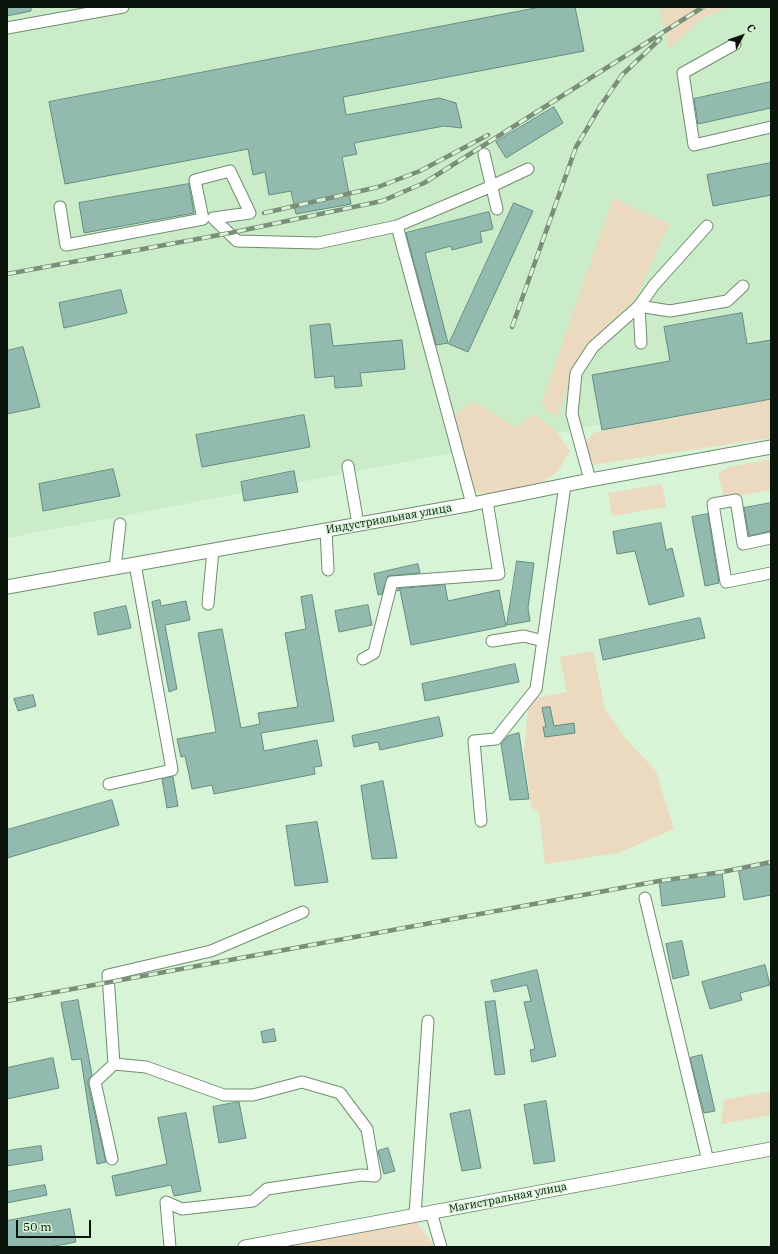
<!DOCTYPE html>
<html>
<head>
<meta charset="utf-8">
<style>
	body { margin:0 }
	#map { position:relative; width:778px; height:1254px; overflow:hidden; background:#d8f4d6; font-family:"IBM Plex Serif",serif }
	canvas { display:block }
	.frame { position:absolute; inset:0; border:8px solid #0a140a; pointer-events:none }
	.north { position:absolute; left:722px; top:16px; width:40px; height:40px; -webkit-text-stroke:3px #d8f4d6; paint-order:stroke; rotate:49deg; font-size:11px; font-weight:700; line-height:16px; text-align:center; color:#0a140a }
	.north::after { content:''; display:block; margin:auto; width:14px; height:18px; background:#0a140a; clip-path:polygon(50% 0,100% 100%,50% 72%,0 100%) }
	.scale { position:absolute; left:16px; top:1220px; width:75px; height:18px; box-sizing:border-box; border:2px solid #0a140a; border-top:0; padding-left:5px; font-size:12px; line-height:14px; white-space:nowrap; color:#0a140a; -webkit-text-stroke:3px #d8f4d6; paint-order:stroke }
</style>
</head>
<body>
<div id="map">
<canvas width="778" height="1254"></canvas>
<div class="frame"></div>
<div class="north">С</div>
<div class="scale">50 m</div>
</div>
<script>
const ctx = document.querySelector('canvas').getContext('2d');
ctx.lineJoin = 'round';
function fill(path, color) { ctx.fillStyle = color; ctx.fill(path, 'evenodd'); }
function trace(path, color, width, dash) { ctx.strokeStyle = color; ctx.lineWidth = width; ctx.lineCap = dash ? 'butt' : 'round'; ctx.setLineDash(dash || []); ctx.stroke(path); }
function label(font, color, halo, rows, align = 'center') {
  ctx.font = font + ' "IBM Plex Serif",serif'; ctx.lineWidth = 3; ctx.setLineDash([]); ctx.textBaseline = 'middle'; ctx.strokeStyle = halo; ctx.fillStyle = color; for (const [text, x, y, turn = 0] of rows) {
    ctx.save(); ctx.translate(x, y); ctx.rotate((+turn || 0) * Math.PI / 180); ctx.textAlign = isNaN(turn) ? turn : align; if (halo) ctx.strokeText(text, 0, 0); ctx.fillText(text, 0, 0); ctx.restore();
  }
}
fill(new Path2D(`
	M7,7H771V392L7,538Z`), '#caecc8');
fill(new Path2D(`
	M659,7H730L701,19L669,49Z
	M613,198L669,224L635,300L589,343L575,364L559,415L550,413L541,405Z
	M771,399V438L584,466L580,450L593,433Z
	M473,401L516,427L534,414L556,431L570,451L558,471L543,482L513,490L484,494L466,488L448,420Z
	M771,459V490L724,498L718,474L728,467Z
	M662,484L666,507L612,516L608,493Z
	M593,651L605,709L626,739L656,771L674,829L618,853L545,864L539,812L531,807L524,751L529,699L567,692L560,657Z
	M771,1091V1115L721,1124L724,1100Z
	M415,1220L435,1247H274Z`), '#ebdabf');
const building = new Path2D(`
	M7,7H31V11L7,16Z
	M541,7H575L584,51L343,97L346,115L439,98L456,103L462,128L444,126L354,143L357,154L342,157L351,204L296,214L291,191L269,195L265,172L253,175L248,149L65,184L49,102Z
	M771,82V108L698,124L694,99Z
	M554,107L563,123L506,158L496,142Z
	M771,163V195L713,206L707,175Z
	M189,184L194,213L84,233L79,203Z
	M514,203L533,211L468,352L449,344Z
	M489,212L493,229L480,232L482,242L452,250L451,246L425,253L448,343L436,345L406,233Z
	M121,290L127,313L64,328L59,303Z
	M742,313L747,344L771,340V399L602,430L592,375L670,361L664,327Z
	M330,324L333,346L402,340L405,369L360,373L362,386L335,388L334,376L315,378L310,326Z
	M23,347L40,407L7,414V351Z
	M304,415L310,447L202,467L196,435Z
	M113,469L120,496L43,511L39,484Z
	M294,471L298,492L244,501L241,482Z
	M771,503V531L749,536L744,508Z
	M708,514L719,583L705,586L692,517Z
	M661,523L666,550L672,548L684,596L649,605L635,551L617,554L613,532Z
	M517,561L534,563L528,608L530,621L507,625Z
	M418,564L420,573L388,576L382,594L378,595L374,574Z
	M445,585L448,601L499,590L506,626L411,645L400,590L397,591L398,589Z
	M312,595L334,721L261,733L264,751L317,740L322,766L314,767L315,774L214,794L212,785L192,789L185,756L181,757L177,739L216,732L198,633L222,629L241,728L260,724L258,713L298,707L285,633L306,629L301,597Z
	M160,600L161,606L186,601L190,620L165,625L177,689L169,692L152,602Z
	M368,605L372,625L339,632L335,611Z
	M126,606L131,628L98,635L94,613Z
	M700,618L705,638L603,660L599,640Z
	M515,664L519,682L425,701L422,684Z
	M33,695L36,706L18,711L14,699Z
	M550,707L554,726L574,723L575,733L545,737L543,727H546L542,708Z
	M439,717L443,736L380,750L378,742L354,747L352,736Z
	M519,733L529,799L510,800L501,744L508,736Z
	M173,777L178,806L167,808L162,779Z
	M383,781L397,858L372,859L361,786Z
	M112,800L119,825L7,858V830Z
	M317,822L328,882L295,886L286,826Z
	M771,862V895L744,900L738,868Z
	M722,872L725,897L662,906L659,880Z
	M682,941L689,975L673,979L666,944Z
	M765,965L770,985L740,993L742,1000L710,1009L702,982Z
	M537,970L556,1056L532,1062L530,1050L535,1049L524,1002L531,1001L527,985L494,992L491,981Z
	M78,1000L92,1075L88,1080V1084L106,1162L97,1164L81,1059L72,1060L61,1003Z
	M495,1001L505,1074L495,1075L485,1002Z
	M274,1029L276,1041L263,1043L261,1032Z
	M702,1055L715,1111L704,1113L690,1058Z
	M53,1058L59,1088L7,1099V1068Z
	M546,1101L555,1161L534,1164L524,1105Z
	M239,1102L246,1138L219,1143L213,1107Z
	M470,1110L481,1168L462,1171L450,1114Z
	M186,1113L201,1191L174,1196L171,1185L116,1196L112,1176L167,1164L158,1118Z
	M41,1146L43,1160L7,1166V1151Z
	M388,1148L395,1171L384,1174L378,1151Z
	M45,1185L47,1195L7,1203V1192Z
	M70,1209L76,1242L50,1247H7V1221Z`);
fill(building, '#93baaf');
trace(building, '#628d81', 1);
const minor = new Path2D(`
	M7,28L123,7
	M735,44L683,73L694,145L771,127
	M484,154L497,209
	M60,207L66,245L203,219L195,180L230,171L250,213L213,218L237,241L318,243L397,226
	M707,226L654,285L639,306L670,311L727,301L743,286
	M348,466L358,524
	M590,480L572,414L576,373L593,347L639,306L641,343
	M472,504L397,226L492,186L528,169
	M326,530L328,570
	M771,538L743,544L736,500L713,504L726,582L771,573
	M115,568L120,524
	M208,604L213,550
	M492,641L524,636L543,641
	M363,659L374,653L392,582L499,574L487,501
	M109,784L172,770L135,564
	M481,821L474,741L496,739L536,689L565,485
	M645,898L708,1161
	M114,1064L146,1067L224,1095H253L302,1082L340,1093L367,1129L375,1176L361,1175L267,1189L253,1201L182,1209L166,1202L170,1247
	M112,1159L95,1082L114,1064L108,975L211,951L303,912
	M431,1212L441,1247
	M415,1215L428,1021`);
const major = new Path2D(`
	M7,587L472,504L590,480L771,447
	M245,1247L771,1149`);
trace(minor, '#728c71', 13);
trace(major, '#728c71', 15);
trace(minor, '#fff', 11);
trace(major, '#fff', 13);
const rail = new Path2D(`
	M264,213L378,187L420,171L488,135
	M7,274L230,233L382,201L424,183L703,7
	M512,327L576,147L601,105L622,75L660,39
	M7,1001L659,881L722,872L771,862`);
trace(rail, '#7a8e79', 4.5);
trace(rail, '#d8f4d6', 3, [9]);
label('11px', '#0a140a', '#d8f4d6', [
	["Индустриальная улица",389,519,-10],
	["Магистральная улица",508,1198,-11]
]);
</script>
</body>
</html>
